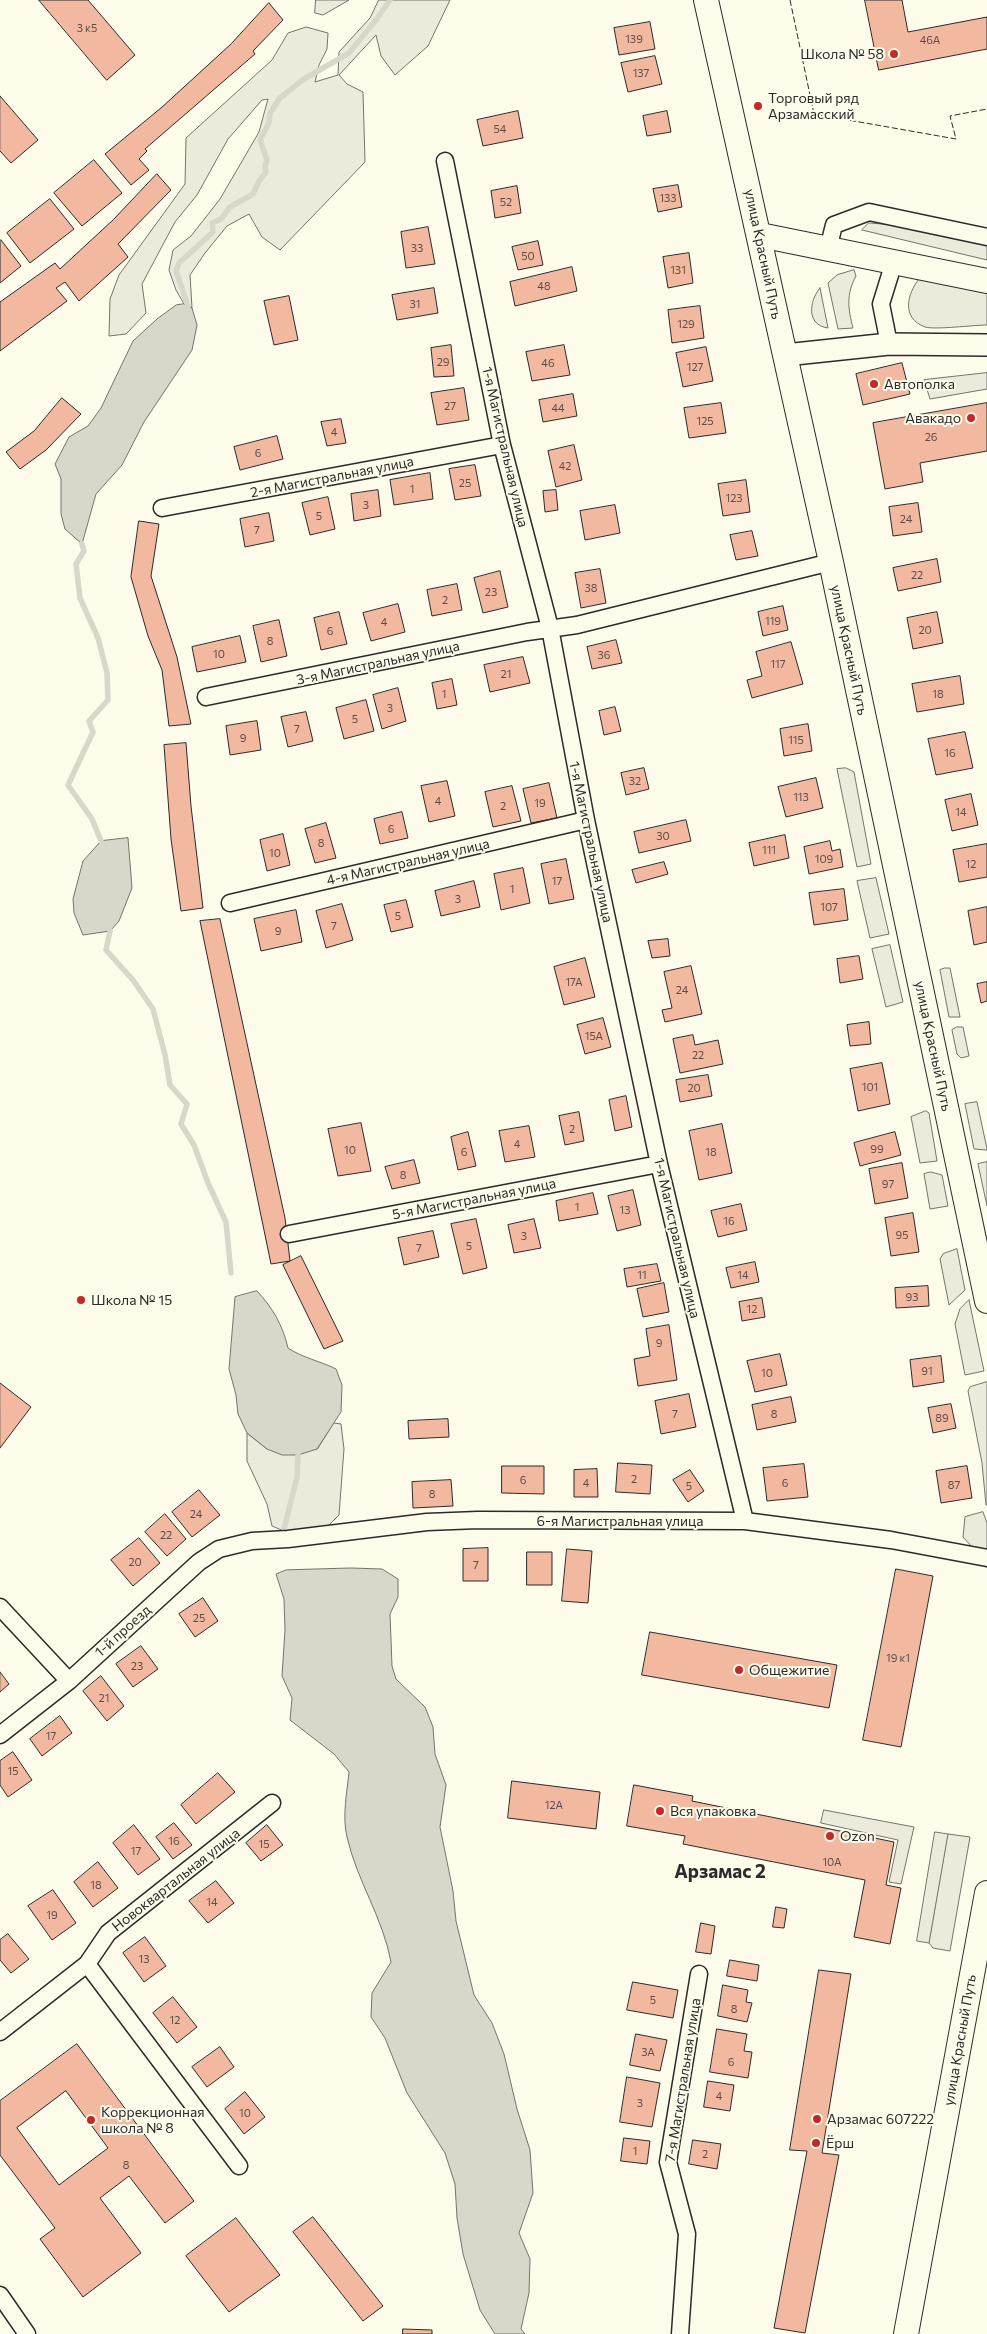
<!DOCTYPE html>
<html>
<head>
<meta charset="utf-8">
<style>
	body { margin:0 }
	canvas { display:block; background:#fdfbea }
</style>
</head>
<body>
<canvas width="987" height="2334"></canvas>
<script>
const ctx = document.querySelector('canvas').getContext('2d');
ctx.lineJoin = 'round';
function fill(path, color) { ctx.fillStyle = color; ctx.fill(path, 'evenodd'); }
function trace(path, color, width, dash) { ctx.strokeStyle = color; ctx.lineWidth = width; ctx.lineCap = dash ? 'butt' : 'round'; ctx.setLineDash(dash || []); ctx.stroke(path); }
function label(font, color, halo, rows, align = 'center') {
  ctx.font = font + ' Commissioner,sans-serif'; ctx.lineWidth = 4; ctx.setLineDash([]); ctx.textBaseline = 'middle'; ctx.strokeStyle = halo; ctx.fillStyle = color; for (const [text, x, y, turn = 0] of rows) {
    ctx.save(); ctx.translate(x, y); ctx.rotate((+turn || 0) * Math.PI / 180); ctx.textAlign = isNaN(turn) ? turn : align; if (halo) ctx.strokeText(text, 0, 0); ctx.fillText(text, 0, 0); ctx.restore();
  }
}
const green = new Path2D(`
	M316,0H349L323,15L315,13Z
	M379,0H450L428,46L395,75L381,56L376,35L339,75L347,84L363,92L365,162L280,250L262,237L249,214L227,226L205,253L190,275L192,308L184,304L176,290L169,270L173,250L191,236L220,199L259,132L268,99L262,100L228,139L197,195L175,222L142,284L146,313L126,334L109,336L110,299L119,275L185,184L186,138L272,60L288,33L306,27L328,33L327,49L319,65L315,82L338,75L339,52L370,18Z
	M869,223L896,225L987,244V260L862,230Z
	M854,270L856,276C846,294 848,309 853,328L838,329L828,283L837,275Z
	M919,279L987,293V325C974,325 935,330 925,327C901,318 907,294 919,279Z
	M820,288L828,328C806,325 809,301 820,288Z
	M846,768L854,772L871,864L857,867L837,769Z
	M876,878L889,934L870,938L857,881Z
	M890,945L903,1002L886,1007L872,949Z
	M945,968H950L960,1017H949L940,970Z
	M957,1027H963L969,1056L961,1058L957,1054L952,1030Z
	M977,1102L987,1149V1150L974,1149L965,1104Z
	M926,1111L929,1113L937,1161L920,1163L911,1117Z
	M987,1162V1206L978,1164Z
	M931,1172L942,1175L948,1206L930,1209L924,1174Z
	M957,1249L965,1290L949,1305L940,1259L943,1254Z
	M969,1300L984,1371L965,1375L955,1324L960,1309Z
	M987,1382V1505H986L982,1463L968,1391L970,1387Z
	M334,1423L341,1424L344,1449L339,1515L327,1527L286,1532L272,1526L267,1504L247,1461V1433L267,1449H317Z
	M983,1512L987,1523V1551L972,1547L963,1537L965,1517Z
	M824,1810L914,1827L901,1884L889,1882L898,1840L821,1823Z
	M948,1834L970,1837L950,1951L933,1948L929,1943Z`);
fill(green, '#ecebdb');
trace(green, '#74746e', 1);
const parking = new Path2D(`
	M987,373V389L930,399L924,380Z
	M935,1832L948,1834L929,1943L917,1941Z`);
fill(parking, '#eceadb');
trace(parking, '#74746e', 1);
const water = new Path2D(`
	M184,304L192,308L197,325L192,350L144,422L122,465L96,494L82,544L65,529L61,514V479L55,464L69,437L88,426L101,408L133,341L157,319L176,305Z
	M128,838L132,888L119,921L110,931L83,935L74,913L73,899L83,861L101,841Z
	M257,1291C273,1308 283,1326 288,1348C303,1358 320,1361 336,1369L342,1385L341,1412L317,1449L298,1455H282L267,1449L247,1433L238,1414L236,1395L229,1369L235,1297Z
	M351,1568L382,1569L398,1579V1597L390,1614L392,1666L396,1679L425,1707L433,1727L435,1754L446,1785L440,1827L453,1891L456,1921L474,1995L492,2023L504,2054L517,2109L530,2150L533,2193L519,2233L530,2259L529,2293L521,2329L525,2334H495L480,2310L463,2254L457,2218L455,2184L445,2153L407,2093L385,2038L371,2017L372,1993L391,1962C383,1918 357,1881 347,1837C342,1816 347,1793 349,1772L334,1754L290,1720L292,1698L282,1676L285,1630L284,1599L276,1574L286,1570Z`);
fill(water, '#d8d7c9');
trace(water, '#74746e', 1);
trace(new Path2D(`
	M188,306L176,271L179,263L213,232L212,223L221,219L230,207L253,194L259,181L266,172L265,166L267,160L260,140L269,123L270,113L280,98L304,79L349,53L376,20L390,0
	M82,544L84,551L76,564L80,598L98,638L107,673L108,700L89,721L93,732L68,785L92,819L101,841
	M110,931L106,950L133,980L153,1009L165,1055L170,1085L187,1104L181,1124L194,1145L208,1183L226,1222L231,1273
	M284,1529L297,1477L298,1455`), '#d8d7c9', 5.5);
const building = new Path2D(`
	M39,0H88L135,55L107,80Z
	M865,0H902L908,32L987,17V49L879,70Z
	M269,3L283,20L253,51L255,54L145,149L147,151L139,159L149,170L131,185L105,154L161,108L231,44Z
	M650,22L655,49L619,55L614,28Z
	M655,56L662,84L628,92L621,63Z
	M0,96L38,140L11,163L0,151Z
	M518,111L523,138L483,146L477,120Z
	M667,111L671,132L647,136L643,116Z
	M94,160L122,193L82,226L54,193Z
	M157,174L171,190L118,244L128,257L79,301L65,282L56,288L67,301L0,351V302L55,263L60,269L113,220Z
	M678,185L682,207L658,212L653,189Z
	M517,186L521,213L495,218L491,191Z
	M50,199L74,229L30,263L7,233Z
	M428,227L435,264L406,268L401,232Z
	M1,240L21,266L0,283V241Z
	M538,241L543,265L518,270L512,247Z
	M689,253L693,283L668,288L663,257Z
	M572,267L577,291L515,306L510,282Z
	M434,288L438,313L397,320L392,295Z
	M289,296L298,340L274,345L264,301Z
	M700,306L704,338L672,343L668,310Z
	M451,345L454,376L434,377L431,348Z
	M564,345L570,375L532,381L526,352Z
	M706,347L713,381L683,387L676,353Z
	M902,363L910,394L863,405L856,374Z
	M464,388L469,420L437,425L431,393Z
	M573,394L577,416L543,422L539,400Z
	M62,398L81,414L46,450L20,469L6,452L34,431Z
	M721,403L726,433L689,438L684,408Z
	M987,403V451L920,463L923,482L885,489L873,423Z
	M341,419L346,443L327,446L321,422Z
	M277,436L283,459L240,470L234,447Z
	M574,445L582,480L556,487L548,451Z
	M475,465L481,496L455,500L449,469Z
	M430,473L433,499L394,505L390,480Z
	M746,480L750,512L723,516L718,484Z
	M378,490L381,516L354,521L351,494Z
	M556,490L558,510L545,512L543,491Z
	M328,497L335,529L310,535L302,503Z
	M918,503L922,532L893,536L889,507Z
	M615,505L620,533L585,540L580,511Z
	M269,513L274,541L245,547L240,519Z
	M139,521L159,524L151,576L177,657L191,724L169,726L162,670L148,636L131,577Z
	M752,531L758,556L736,560L730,535Z
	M937,559L941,582L898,591L893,568Z
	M600,569L606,603L581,608L575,573Z
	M500,571L508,607L483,613L474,578Z
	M457,584L462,610L432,616L427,590Z
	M398,604L405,632L371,641L363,613Z
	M783,606L788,630L763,636L758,612Z
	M339,612L347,644L321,650L314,618Z
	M937,612L943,643L913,649L907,618Z
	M279,620L287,656L261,662L253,626Z
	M240,636L246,662L197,672L192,647Z
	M616,640L622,663L592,669L587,647Z
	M791,642L803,684L752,698L747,680L762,676L756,652Z
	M523,657L530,683L490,692L484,665Z
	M960,676L964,704L917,712L912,684Z
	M452,679L457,705L437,709L432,683Z
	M398,688L406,721L382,729L373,695Z
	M366,700L374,731L344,739L336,708Z
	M615,707L621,731L604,735L599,711Z
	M306,712L313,741L288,747L281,717Z
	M257,721L261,750L230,755L226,726Z
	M808,724L812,751L784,756L780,729Z
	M965,732L973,768L936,775L928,739Z
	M186,743L191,806L203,908L181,911L171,839L164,745Z
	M644,768L649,789L626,795L621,773Z
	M816,778L823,808L786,817L778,787Z
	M447,781L455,816L429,822L421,786Z
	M549,783L557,818L531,823L523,789Z
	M512,786L521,821L493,827L485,792Z
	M971,794L978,825L952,831L945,800Z
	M402,812L408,838L380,844L374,819Z
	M686,820L691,841L639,853L634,832Z
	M326,823L336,858L315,863L305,829Z
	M283,834L290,865L267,871L260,840Z
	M785,835L789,858L754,866L749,843Z
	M830,841L832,851L840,849L843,867L809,874L804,847Z
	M987,844V877L959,882L953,850Z
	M566,859L574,899L549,904L541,864Z
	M664,862L668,874L636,883L632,870Z
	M523,868L530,903L501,910L494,874Z
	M474,881L480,907L441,916L435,891Z
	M844,889L848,920L814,925L809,893Z
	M406,900L413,927L391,932L384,905Z
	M342,904L353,940L326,948L316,911Z
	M987,907V942L974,945L968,911Z
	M296,910L302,942L261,951L254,919Z
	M220,919L285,1218L290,1261L271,1264L200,921Z
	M668,939L670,956L652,958L648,941Z
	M859,956L863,979L840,983L837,959Z
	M585,958L595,997L564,1005L554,967Z
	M691,966L702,1014L665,1022L662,1010L672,1008L664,972Z
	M987,982V1001L981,1003L977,984Z
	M603,1018L611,1047L585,1054L577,1025Z
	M869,1022L871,1044L850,1046L847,1025Z
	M693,1035L695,1045L718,1040L723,1064L680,1073L673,1039Z
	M882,1063L890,1104L858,1111L850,1069Z
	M708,1075L712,1096L680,1102L676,1080Z
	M626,1096L632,1127L615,1131L609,1100Z
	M579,1112L584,1141L565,1145L559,1116Z
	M361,1123L371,1171L338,1176L328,1129Z
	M722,1124L732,1173L699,1180L689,1131Z
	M529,1126L535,1157L505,1162L499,1131Z
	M468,1132L476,1166L458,1170L451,1137Z
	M895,1132L901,1155L860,1166L854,1143Z
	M414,1160L420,1183L392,1189L385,1167Z
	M902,1163L908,1198L875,1204L869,1169Z
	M633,1190L641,1225L617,1231L608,1196Z
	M593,1193L598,1214L559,1221L556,1201Z
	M741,1204L747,1230L718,1237L711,1211Z
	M913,1213L919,1252L891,1256L885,1218Z
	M476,1219L487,1268L463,1274L451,1224Z
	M534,1219L541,1248L514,1253L508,1225Z
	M433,1231L439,1257L404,1265L398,1238Z
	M301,1256L343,1341L324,1349L283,1265Z
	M755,1262L759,1282L731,1288L726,1268Z
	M657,1264L661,1281L627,1287L624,1269Z
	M664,1283L669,1312L643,1317L637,1289Z
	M928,1286L929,1306L896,1308L895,1288Z
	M762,1298L765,1317L742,1321L739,1302Z
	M669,1325L677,1380L638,1386L634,1359L650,1356L646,1329Z
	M780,1354L787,1385L755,1392L747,1361Z
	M941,1356L944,1382L913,1387L910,1360Z
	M0,1383L31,1407L0,1448Z
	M689,1394L696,1427L661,1434L655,1401Z
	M791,1397L796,1422L757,1430L752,1405Z
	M951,1404L956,1428L933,1433L928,1408Z
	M448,1419L449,1437L409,1439L408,1421Z
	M618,1463L652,1465L650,1494L616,1492Z
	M804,1464L808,1497L767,1501L763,1468Z
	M502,1466H544V1494L502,1493Z
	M967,1466L972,1498L941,1503L936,1471Z
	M597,1469L598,1497H574V1470Z
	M690,1470L704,1491L688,1502L673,1480Z
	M451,1480L453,1506L413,1508L412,1482Z
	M199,1490L220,1515L192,1537L172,1512Z
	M165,1514L186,1539L167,1556L145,1532Z
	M139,1538L160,1563L133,1586L111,1560Z
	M488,1548V1581H463V1549Z
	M567,1549L592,1551L588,1603L562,1601Z
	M527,1552H552V1585H527Z
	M896,1569L933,1576L901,1747L863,1740Z
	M203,1598L218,1621L195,1637L179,1614Z
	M650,1632L837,1665L829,1708L642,1675Z
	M141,1646L158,1669L133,1687L116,1664Z
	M0,1672L9,1684L0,1692Z
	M101,1676L124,1706L107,1721L83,1691Z
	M60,1716L72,1733L42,1756L30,1739Z
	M13,1752L32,1780L8,1797L0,1785V1761Z
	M218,1773L235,1792L196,1824L181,1805Z
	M512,1781L600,1792L596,1829L508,1818Z
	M634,1785L693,1796L692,1801L894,1842L886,1885L901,1888L890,1944L854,1937L865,1880L683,1844L685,1836L627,1826Z
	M174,1823L192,1845L173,1859L156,1837Z
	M134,1825L160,1859L138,1875L113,1843Z
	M267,1825L283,1845L261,1861L246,1843Z
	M98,1862L118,1888L93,1907L74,1882Z
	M216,1881L234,1903L208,1923L189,1901Z
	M53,1890L76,1923L52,1940L28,1906Z
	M776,1907L787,1909L784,1928L773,1927Z
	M701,1923L715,1926L711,1954L696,1952Z
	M8,1934L29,1959L11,1973L0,1960V1940Z
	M145,1937L166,1966L144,1982L123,1953Z
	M730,1960L759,1965L757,1981L727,1976Z
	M819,1970L851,1974L822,2153L839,2155L805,2333L774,2328L807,2151L790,2150Z
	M633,1982L678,1990L673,2018L627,2010Z
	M723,1985L748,1990L746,2002L752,2003L747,2022L718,2016Z
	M173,1997L197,2027L177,2043L153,2013Z
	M717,2029L747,2034L744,2051L752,2052L748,2078L710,2072Z
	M636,2034L667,2040L660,2071L630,2065Z
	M77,2044L194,2201L165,2223L129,2176L100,2198L141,2253L83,2297L40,2239L55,2228L0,2155V2101ZM66,2091L108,2148L59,2185L17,2128Z
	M220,2047L234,2067L207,2087L192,2067Z
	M627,2077L660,2083L652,2127L620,2122Z
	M708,2081L734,2085L730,2111L704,2107Z
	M245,2092L265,2117L244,2134L225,2109Z
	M624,2138L650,2141L647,2164L621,2161Z
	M693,2140L721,2144L717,2169L689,2164Z
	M313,2217L383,2306L363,2321L293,2232Z
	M236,2218L280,2275L229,2312L186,2256Z
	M403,2329L432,2330V2334H403Z`);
fill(building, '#f2b8a0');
trace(building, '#2b2b2b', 1);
const minor = new Path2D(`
	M445,161L502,445L550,628L586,820L659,1164L745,1521
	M828,249L834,225L869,212L987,237
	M889,344L881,304L894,262
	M162,508L502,445
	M206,697L527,632L577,625L831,562
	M230,903L586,820
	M289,1234L659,1164
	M0,1607L69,1681
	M0,1735L69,1681L199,1562L219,1549L252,1541L288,1539L427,1522L478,1520L745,1521L891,1540L987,1558
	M87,1964L108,1933L272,1803
	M0,2032L87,1964L239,2166
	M0,2295L27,2334
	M680,2334L687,2234L668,2162L699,1974`);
const tertiary = new Path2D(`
	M785,355L889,344L987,345`);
const secondary = new Path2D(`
	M706,0L831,562L987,1301
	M760,235L987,281
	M906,2334L987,1893`);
trace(minor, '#2b2b2b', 19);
trace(tertiary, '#2b2b2b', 24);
trace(secondary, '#2b2b2b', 26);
trace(minor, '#fdfbea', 16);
trace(tertiary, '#fdfbea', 21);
trace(secondary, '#fdfbea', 24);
trace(new Path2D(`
	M790,0L814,114L956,139L950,116L987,109`), '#2b2b2b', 1, [6, 2.5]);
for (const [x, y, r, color] of [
	[894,54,5,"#c62828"],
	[758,106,5,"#c62828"],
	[874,384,5,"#c62828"],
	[971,418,5,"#c62828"],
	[81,1300,5,"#c62828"],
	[739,1670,5,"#c62828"],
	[660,1811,5,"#c62828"],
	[830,1836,5,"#c62828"],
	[817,2119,5,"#c62828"],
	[91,2120,5,"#c62828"],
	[816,2143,5,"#c62828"]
]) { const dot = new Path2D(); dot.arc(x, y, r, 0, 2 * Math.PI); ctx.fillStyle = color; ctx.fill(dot); trace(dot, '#fdfbea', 2); }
label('11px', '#5d4e48', null, [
	["3 к5",87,28],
	["139",634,39],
	["46А",930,40],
	["137",641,73],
	["54",500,129],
	["133",668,198],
	["52",506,202],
	["33",417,248],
	["50",528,256],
	["131",678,270],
	["48",544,286],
	["31",415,304],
	["129",686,324],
	["29",443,362],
	["46",548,363],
	["127",695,367],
	["27",450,406],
	["44",558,408],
	["125",705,421],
	["4",334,432],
	["26",931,437],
	["6",258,453],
	["42",565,466],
	["25",465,483],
	["1",412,489],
	["123",734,498],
	["3",366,505],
	["5",319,516],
	["24",906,519],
	["7",257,530],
	["22",917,575],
	["38",591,588],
	["23",491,592],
	["2",445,600],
	["119",773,621],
	["4",384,622],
	["20",925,630],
	["6",330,631],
	["8",270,641],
	["10",219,654],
	["36",604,655],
	["117",778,664],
	["21",506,674],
	["1",444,694],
	["18",938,694],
	["3",390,708],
	["5",355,719],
	["7",297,729],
	["9",243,738],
	["115",796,740],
	["16",950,753],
	["32",635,781],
	["113",801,797],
	["4",438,801],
	["19",540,803],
	["2",503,806],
	["14",961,812],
	["6",391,829],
	["30",663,836],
	["8",321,843],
	["111",769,850],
	["10",275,853],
	["109",824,859],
	["12",971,864],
	["17",557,881],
	["1",512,889],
	["3",458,899],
	["107",829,907],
	["5",398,916],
	["7",334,926],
	["9",278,931],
	["17А",574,982],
	["24",682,990],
	["15А",594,1036],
	["22",698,1055],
	["101",870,1087],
	["20",694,1088],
	["2",572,1129],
	["4",517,1144],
	["99",877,1149],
	["10",350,1150],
	["6",464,1152],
	["18",711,1152],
	["8",403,1175],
	["97",888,1184],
	["1",577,1207],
	["13",625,1210],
	["16",729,1221],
	["95",902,1235],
	["3",524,1236],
	["5",469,1246],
	["7",419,1248],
	["11",642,1275],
	["14",743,1275],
	["93",912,1297],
	["12",752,1309],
	["9",659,1343],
	["91",927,1371],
	["10",767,1373],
	["7",675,1414],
	["8",774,1414],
	["89",942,1418],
	["2",634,1479],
	["6",523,1480],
	["4",586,1483],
	["6",785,1483],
	["87",954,1485],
	["5",689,1486],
	["8",432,1494],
	["24",196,1514],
	["22",166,1535],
	["20",135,1562],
	["7",476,1565],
	["25",199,1618],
	["19 к1",898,1658],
	["23",137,1666],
	["21",104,1698],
	["17",51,1736],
	["15",13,1771],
	["12А",554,1805],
	["16",174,1841],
	["15",264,1844],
	["17",136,1851],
	["10А",832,1862],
	["18",96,1885],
	["14",212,1902],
	["19",52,1915],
	["13",144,1959],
	["5",653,2000],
	["8",734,2009],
	["12",175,2020],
	["3А",648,2052],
	["6",731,2062],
	["4",719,2096],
	["3",640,2103],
	["10",245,2113],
	["1",635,2151],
	["2",705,2154],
	["8",126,2165]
]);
label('14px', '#2b2b2b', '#fdfbea', [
	["Школа № 58",884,54,"right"],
	["Торговый ряд",768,98],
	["Арзамасский",768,114],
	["Автополка",884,384],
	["Авакадо",961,418,"right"],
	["Школа № 15",91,1300],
	["Общежитие",749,1670],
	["Вся упаковка",670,1811],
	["Ozon",840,1836],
	["Коррекционная",101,2112],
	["школа № 8",101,2128],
	["Арзамас 607222",827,2119],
	["Ёрш",826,2143]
], 'left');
label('14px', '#2b2b2b', '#fdfbea', [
	["улица Красный Путь",763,254,78],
	["1-я Магистральная улица",505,447,77],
	["2-я Магистральная улица",332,477,-11],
	["улица Красный Путь",849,650,78],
	["3-я Магистральная улица",378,663,-12],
	["1-я Магистральная улица",591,842,78],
	["4-я Магистральная улица",408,862,-13],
	["улица Красный Путь",933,1046,78],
	["5-я Магистральная улица",474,1199,-11],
	["1-я Магистральная улица",677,1238,77],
	["6-я Магистральная улица",620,1521],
	["1-й проезд",123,1631,-42],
	["Новоквартальная улица",176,1880,-38],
	["улица Красный Путь",960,2040,-80],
	["7-я Магистральная улица",683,2080,-81]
]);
label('bold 19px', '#2b2b2b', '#fdfbea', [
	["Арзамас 2",720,1872]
]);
</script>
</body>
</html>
